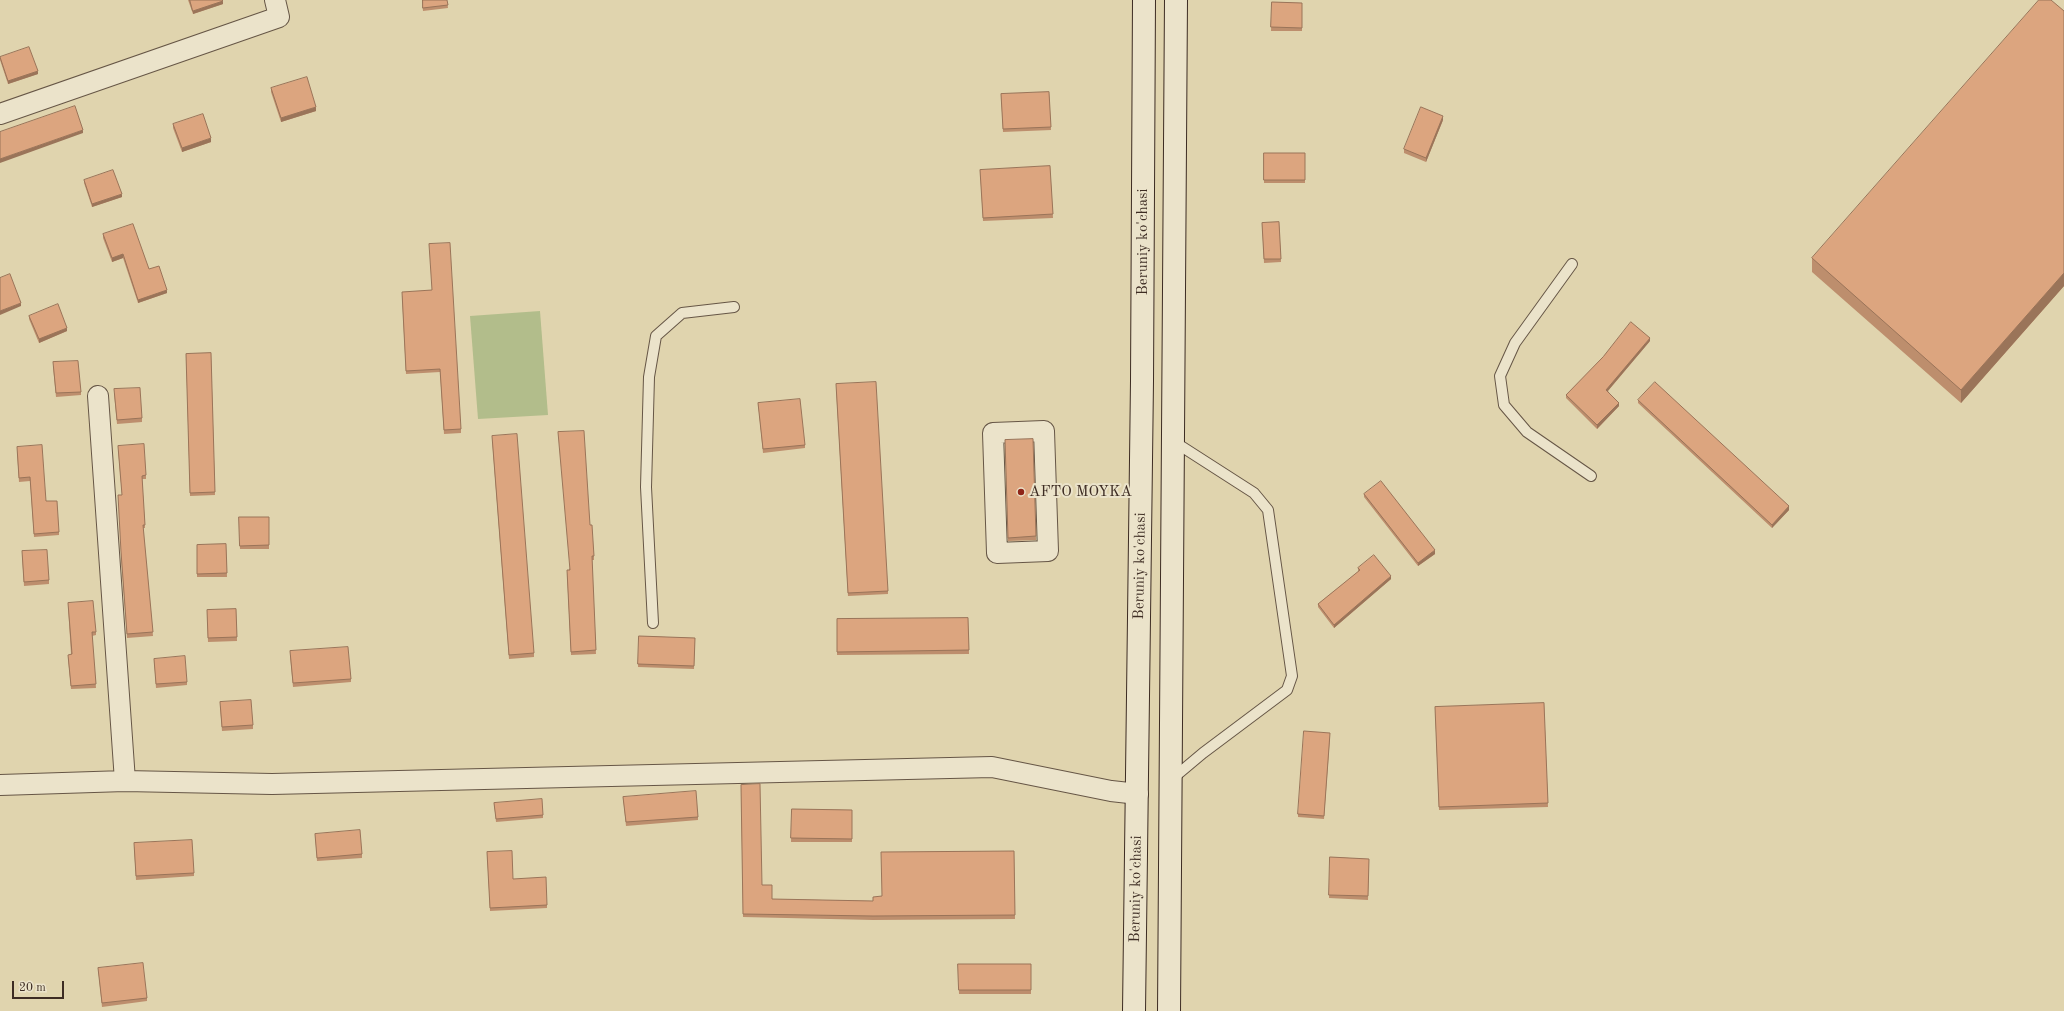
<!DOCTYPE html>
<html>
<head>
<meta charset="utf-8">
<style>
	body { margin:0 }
	#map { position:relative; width:2064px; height:1011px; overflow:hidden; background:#e0d4ae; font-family:"Old Standard TT",serif }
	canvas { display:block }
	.scale { position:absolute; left:12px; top:981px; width:52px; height:18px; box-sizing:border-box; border:2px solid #3d2c23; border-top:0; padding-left:5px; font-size:12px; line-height:14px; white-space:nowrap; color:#3d2c23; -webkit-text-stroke:3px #ebe3ca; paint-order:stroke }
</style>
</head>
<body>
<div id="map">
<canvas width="2064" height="1011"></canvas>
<div class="scale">20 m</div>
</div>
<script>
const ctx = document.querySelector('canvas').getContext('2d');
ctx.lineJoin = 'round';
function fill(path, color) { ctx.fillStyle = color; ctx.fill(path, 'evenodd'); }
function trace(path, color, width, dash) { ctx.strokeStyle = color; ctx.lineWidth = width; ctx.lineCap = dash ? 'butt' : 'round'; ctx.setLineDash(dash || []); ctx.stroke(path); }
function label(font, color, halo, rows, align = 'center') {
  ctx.font = font + ' "Old Standard TT",serif'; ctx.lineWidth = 4; ctx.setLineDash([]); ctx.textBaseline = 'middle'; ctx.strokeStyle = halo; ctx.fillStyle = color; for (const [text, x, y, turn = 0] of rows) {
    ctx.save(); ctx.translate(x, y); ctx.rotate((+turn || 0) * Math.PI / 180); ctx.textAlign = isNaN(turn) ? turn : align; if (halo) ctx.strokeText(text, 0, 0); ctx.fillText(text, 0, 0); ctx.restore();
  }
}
fill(new Path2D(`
	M540,311L548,415L478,419L470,316Z`), '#b2bd8b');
const service = new Path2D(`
	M1572,264L1515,343L1500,376L1504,405L1527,432L1591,476
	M653,623L646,487L649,377L656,336L682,313L734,307
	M1172,779L1203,753L1287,690L1292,676L1268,510L1254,493L1173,441`);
const minor = new Path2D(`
	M0,114L279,17L275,0
	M98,396L125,781
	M1044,431L1048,551L997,553L993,433Z
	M0,785L125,781L272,784L992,767L1111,791L1138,794`);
const secondary = new Path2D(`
	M1134,1011L1142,381L1144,0
	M1169,1011L1176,0`);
trace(service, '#665646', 12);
trace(minor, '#665646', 22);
trace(secondary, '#3d2c23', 24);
trace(service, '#ebe3ca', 10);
trace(minor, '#ebe3ca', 20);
trace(secondary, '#ebe3ca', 22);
fill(new Path2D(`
	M188,0H222L223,4L193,14Z
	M422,0H447L448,8L423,11Z
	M1272,2L1302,3V31H1271Z
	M2064,11V286L1961,403L1812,272V258Z
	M0,57L38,74L8,84L0,60Z
	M271,88L316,111L281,122L271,92Z
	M1049,92L1051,130L1003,132L1001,94Z
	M1443,120L1426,162L1404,153V149Z
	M173,124L211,142L182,152L173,128Z
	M1264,153H1305V183H1264Z
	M1050,166L1053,218L983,221L980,170Z
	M84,180L122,197L92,207L84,183Z
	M1279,222L1281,262L1264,263L1262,223Z
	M103,234L149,269L167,293L138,303L123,258L112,262L103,238Z
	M431,290L461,429V433L444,434L440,372L406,374L402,296Z
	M29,316L67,331L39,343L29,319Z
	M1650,341L1608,391L1619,406L1597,429L1566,398V395Z
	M211,353L215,495L190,496L186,354Z
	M53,366L81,392V395L56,397Z
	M836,388L888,591V594L848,596Z
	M114,393L142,418V422L117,424Z
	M1638,400L1789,510L1772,528L1638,403Z
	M758,403L805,445V448L763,453Z
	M492,439L534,653V657L509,659Z
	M1033,439L1036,540L1008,541L1005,440Z
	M118,450L146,475V479H142L145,525V528H143L153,636L127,638L121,555L122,495Z
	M17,451L46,501L59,532V535L34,537L30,481L19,482Z
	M1364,494L1435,554L1418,566L1364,497Z
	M239,517H269V549H240Z
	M590,525L594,556V560H592L596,654L571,655L567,574Z
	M226,544L227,577H197V545Z
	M22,555L49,580V584L24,586Z
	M1358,568L1391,579L1334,628L1318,607V604L1358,572Z
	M68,606L96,632V635L92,636L96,688L71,689L68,658L71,654Z
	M236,609L237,641L208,642L207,610Z
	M968,618L969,654L837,655V619Z
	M639,636L695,638L694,669L638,667Z
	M290,655L351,679V682L293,687Z
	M154,659L187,682V685L156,688Z
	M1544,703L1548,807L1439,810L1435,707Z
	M220,706L253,725V729L222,731Z
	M1330,737L1324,819L1298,817V814Z
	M741,785L762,885L772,899L873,901L882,896L1014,851L1015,919L873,920L743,917Z
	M623,797L698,817V820L626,826Z
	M494,803L543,815V818L496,822Z
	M792,809L852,810V842H791Z
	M315,834L362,854V858L317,861Z
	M134,847L194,873V876L136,880Z
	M487,852L513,879L547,905V908L490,911Z
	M1330,857L1369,859L1368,900L1329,898Z
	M958,964H1031V994H959Z
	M98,968L147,998V1001L102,1007Z`), '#bd8e6d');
fill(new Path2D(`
	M223,1V4L193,14V11Z
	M38,71V74L8,84V81Z
	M316,107V111L281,122V118Z
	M1443,116V120L1426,162V158Z
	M83,130V133L0,163V159Z
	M211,138V142L182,152V148Z
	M122,194V197L92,207V204Z
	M123,254V258L112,262V258Z
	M2064,273V286L1961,403V390Z
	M167,290V293L138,303V300Z
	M21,303V306L0,315V311Z
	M67,328V331L39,343V339Z
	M1650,338V341L1606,393V390Z
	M1619,403V406L1597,429V425Z
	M1789,506V510L1772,528V525Z
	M1435,550V554L1418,566V563Z
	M1391,576V579L1334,628V625Z`), '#9a7459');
const building = new Path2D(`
	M190,0H222L223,1L193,11Z
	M423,0H447L448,5L423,8Z
	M2039,0H2051L2064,11V273L1961,390L1812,258Z
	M1272,2L1302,3V28L1271,27Z
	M29,47L38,71L8,81L0,57Z
	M307,77L316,107L281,118L271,88Z
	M1049,92L1051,127L1003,129L1001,94Z
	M75,106L83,130L0,159V132Z
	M1421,107L1443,116L1426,158L1404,149Z
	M203,114L211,138L182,148L173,124Z
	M1264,153H1305V180H1264Z
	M1050,166L1053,214L983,218L980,170Z
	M113,170L122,194L92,204L84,180Z
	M1279,222L1281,259H1264L1262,223Z
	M133,224L149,269L159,266L167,290L138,300L123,254L112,258L103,234Z
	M450,243L461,429L444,430L440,369L406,371L402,292L432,290L429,244Z
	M10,274L21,303L0,311V278Z
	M58,304L67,328L39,339L29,316Z
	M1631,322L1650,338L1606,390L1619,403L1597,425L1566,395L1603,357Z
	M211,353L215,492L190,493L186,354Z
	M78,361L81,392L56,393L53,362Z
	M876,382L888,591L848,593L836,384Z
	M1655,382L1789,506L1772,525L1638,400Z
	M140,388L142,418L117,420L114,389Z
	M800,399L805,445L763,449L758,403Z
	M584,431L590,525H592L594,556H592L596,650L571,652L567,570H570L558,432Z
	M517,434L534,653L509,655L492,436Z
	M1033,439L1036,536L1008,538L1005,440Z
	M144,444L146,475L142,476L145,525H143L153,632L127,634L121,552L118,495H122L118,446Z
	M42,445L46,501H57L59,532L34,534L30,477L19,478L17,447Z
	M1381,481L1435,550L1418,563L1364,494Z
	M239,517H269V545L240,546Z
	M226,544L227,573L197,574V545Z
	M47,550L49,580L24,582L22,551Z
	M1374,555L1391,576L1334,625L1318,604L1360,570L1358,568Z
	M93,601L96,632H92L96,684L71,686L68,655L72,654L68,603Z
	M236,609L237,637L208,638L207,610Z
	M968,618L969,650L837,652V619Z
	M639,636L695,638L694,666L638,664Z
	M348,647L351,679L293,683L290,651Z
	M185,656L187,682L156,684L154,659Z
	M251,700L253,725L222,727L220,702Z
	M1544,703L1548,803L1439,807L1435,707Z
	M1304,731L1330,733L1324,816L1298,814Z
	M760,784L762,885H772V899L873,901V897L882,896L881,852L1014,851L1015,915L873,916L743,914L741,785Z
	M696,791L698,817L626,822L623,797Z
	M542,799L543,815L496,819L494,803Z
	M792,809L852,810V839L791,838Z
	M360,830L362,854L317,858L315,834Z
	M192,840L194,873L136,876L134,843Z
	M512,851L513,879L546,877L547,905L490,908L487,852Z
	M1330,857L1369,859L1368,896L1329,895Z
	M143,963L147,998L102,1003L98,968Z
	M958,964H1031V990H959Z`);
fill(building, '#dca57f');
trace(building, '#9a7459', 1);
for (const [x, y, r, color] of [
	[1021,492,4,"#8f2418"]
]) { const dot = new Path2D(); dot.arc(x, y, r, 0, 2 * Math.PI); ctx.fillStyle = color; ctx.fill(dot); trace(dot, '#ebe3ca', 1.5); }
label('15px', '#3d2c23', '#ebe3ca', [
	["Beruniy ko'chasi",1143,242,-90],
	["Beruniy ko'chasi",1140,566,-89],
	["Beruniy ko'chasi",1136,889,-89]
]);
label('15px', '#3d2c23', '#ebe3ca', [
	["AFTO MOYKA",1029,492]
], 'left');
</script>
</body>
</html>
